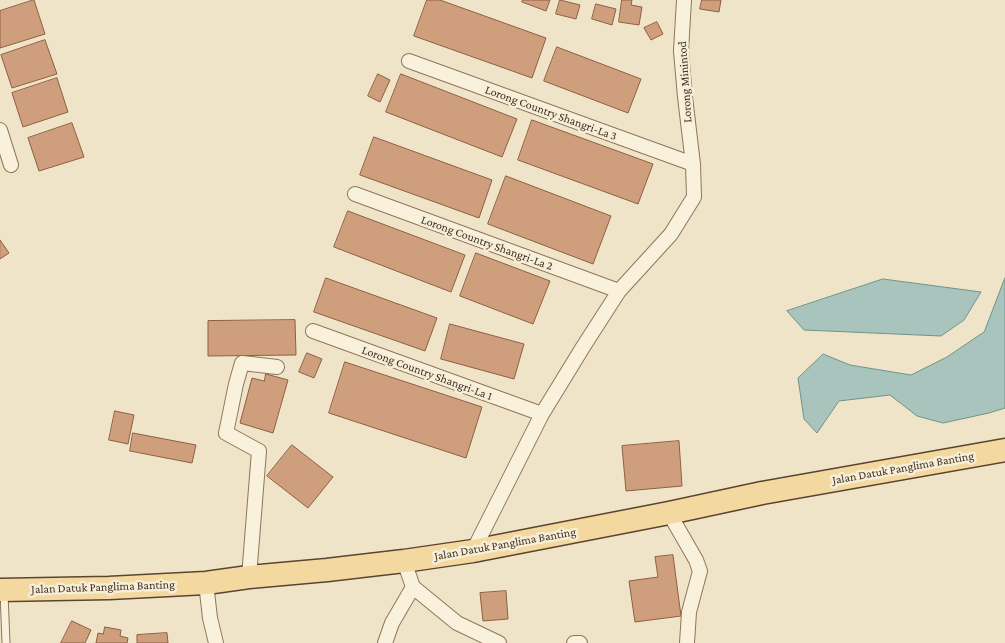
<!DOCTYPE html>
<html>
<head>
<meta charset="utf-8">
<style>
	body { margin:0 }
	canvas { display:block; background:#f0e4c8 }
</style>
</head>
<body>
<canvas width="1005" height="643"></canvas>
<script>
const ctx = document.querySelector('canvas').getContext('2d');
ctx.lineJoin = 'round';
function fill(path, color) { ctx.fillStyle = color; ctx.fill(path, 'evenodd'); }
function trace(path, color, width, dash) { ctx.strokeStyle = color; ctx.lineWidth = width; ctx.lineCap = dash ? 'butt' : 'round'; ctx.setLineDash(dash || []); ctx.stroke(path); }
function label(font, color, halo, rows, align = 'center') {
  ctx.font = font + ' "Crimson Pro",serif'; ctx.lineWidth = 5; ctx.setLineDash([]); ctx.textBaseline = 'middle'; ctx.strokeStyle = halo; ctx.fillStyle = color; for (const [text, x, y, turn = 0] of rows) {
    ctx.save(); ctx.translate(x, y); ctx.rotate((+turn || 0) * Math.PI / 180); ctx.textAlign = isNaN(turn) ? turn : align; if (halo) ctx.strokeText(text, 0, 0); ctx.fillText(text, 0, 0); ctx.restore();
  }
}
const water = new Path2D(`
	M1005,278V408L989,413L943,423L917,416L890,395L839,401L817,433L804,419L798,378L823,354L850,365L911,375L947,357L984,332Z
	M883,279L981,292L964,320L941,336L804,330L787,311Z`);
fill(water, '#a9c4bc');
trace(water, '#6f938a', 1);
const building = new Path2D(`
	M34,0L45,34L0,48V11Z
	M427,0H440L546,38L532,78L414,36Z
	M523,0H550L546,11L522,2Z
	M560,0L580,5L576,19L556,14Z
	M622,0H632L631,5L642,7L639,25L619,22Z
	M702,0H721L719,12L700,9Z
	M596,4L616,9L612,25L592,19Z
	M657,22L663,34L651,40L644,28Z
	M45,40L57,74L12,88L1,55Z
	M557,47L641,79L628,113L544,81Z
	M378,74L390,80L380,102L368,96Z
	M401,74L517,119L502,157L386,112Z
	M57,78L68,112L23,127L12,93Z
	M532,120L653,164L638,204L518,160Z
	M72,123L84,157L39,171L28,138Z
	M374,137L492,180L479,218L360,175Z
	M506,176L611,216L593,264L488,224Z
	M348,211L465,255L451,292L334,247Z
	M0,240L9,253L0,259Z
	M476,253L550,281L533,324L460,296Z
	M326,278L437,318L425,351L314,312Z
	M295,320L296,355L208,356V321Z
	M450,324L524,344L514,379L441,359Z
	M307,353L322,359L314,378L299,372Z
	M345,362L482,407L466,458L329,413Z
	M266,374L288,380L273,433L240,423L252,378L264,381Z
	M115,411L134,415L128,444L109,440Z
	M133,433L196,445L192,463L130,451Z
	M679,441L682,486L626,491L622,446Z
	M292,445L333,477L308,508L267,476Z
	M673,555L681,616L635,622L629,581L658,577L655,557Z
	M506,591L508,619L483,621L480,593Z
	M72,621L91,630L85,643H61Z
	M105,627L121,630L120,636L128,638L127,643H96L98,633L103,634Z
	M167,633L168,643H137V635Z`);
fill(building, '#cf9f7d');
trace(building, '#8d5f41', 1);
const lane = new Path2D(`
	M4,593L6,643`);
const street = new Path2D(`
	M409,61L693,164
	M0,130L11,165
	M355,194L619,291
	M313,331L542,414
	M669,513L696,560L700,571L689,612L687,643
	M473,551L542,414L583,347L619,291L671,234L694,197L693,164L685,97L681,51L684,0
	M404,561L413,587L457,623L499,643
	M249,577L259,451L226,433L236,384L242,363L277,367
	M206,583L210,618L216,643
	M385,643L392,623L413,587
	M574,643H580`);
const primary = new Path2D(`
	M0,590L109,588L206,583L249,577L327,570L404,561L473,551L669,513L762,493L1005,450`);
trace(lane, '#8d765c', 9);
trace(street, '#8d765c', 16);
trace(primary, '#5b4430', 25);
trace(lane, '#faf1dc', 7);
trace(street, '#faf1dc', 14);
trace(primary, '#f3d9a0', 22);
label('12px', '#3d2e20', '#f7eed8', [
	["Lorong Minintod",685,82,-94],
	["Lorong Country Shangri-La 3",551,113,20],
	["Lorong Country Shangri-La 2",487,243,20],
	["Lorong Country Shangri-La 1",427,373,20],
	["Jalan Datuk Panglima Banting",903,468,-10],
	["Jalan Datuk Panglima Banting",505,544,-10],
	["Jalan Datuk Panglima Banting",103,587,-2]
]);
</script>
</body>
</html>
